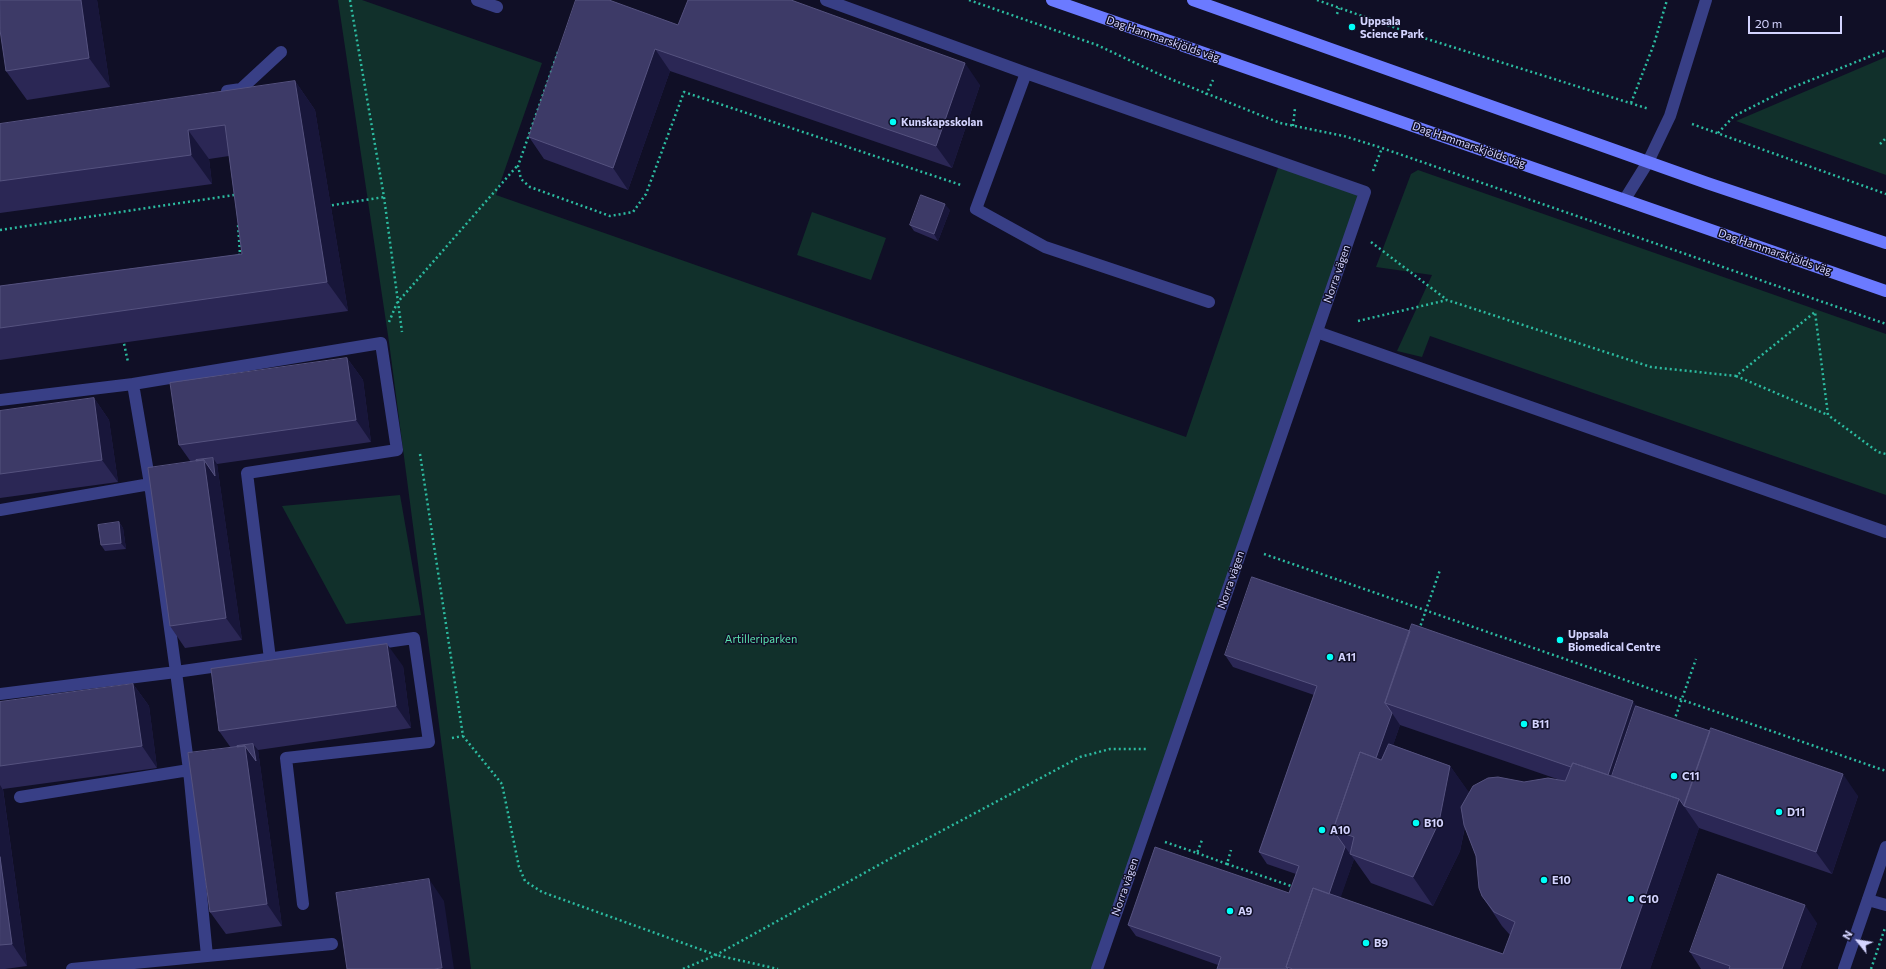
<!DOCTYPE html>
<html>
<head>
<meta charset="utf-8">
<style>
	body { margin:0 }
	#map { position:relative; width:1886px; height:969px; overflow:hidden; background:#100f26; font-family:Commissioner,sans-serif }
	canvas { display:block }
	.north { position:absolute; left:1838px; top:921px; width:40px; height:40px; -webkit-text-stroke:3px #100f26; paint-order:stroke; rotate:300deg; font-size:11px; font-weight:700; line-height:16px; text-align:center; color:#d4d4ff }
	.north::after { content:''; display:block; margin:auto; width:14px; height:18px; background:#d4d4ff; clip-path:polygon(50% 0,100% 100%,50% 72%,0 100%) }
	.scale { position:absolute; left:1748px; top:16px; width:94px; height:18px; box-sizing:border-box; border:2px solid #d4d4ff; border-top:0; padding-left:5px; font-size:12px; line-height:14px; white-space:nowrap; color:#d4d4ff; -webkit-text-stroke:3px #100f26; paint-order:stroke }
</style>
</head>
<body>
<div id="map">
<canvas width="1886" height="969"></canvas>
<div class="north">N</div>
<div class="scale">20 m</div>
</div>
<script>
const ctx = document.querySelector('canvas').getContext('2d');
ctx.lineJoin = 'round';
function fill(path, color) { ctx.fillStyle = color; ctx.fill(path, 'evenodd'); }
function trace(path, color, width, dash) { ctx.strokeStyle = color; ctx.lineWidth = width; ctx.lineCap = dash ? 'butt' : 'round'; ctx.setLineDash(dash || []); ctx.stroke(path); }
function label(font, color, halo, rows, align = 'center') {
  ctx.font = font + ' Commissioner,sans-serif'; ctx.lineWidth = 3; ctx.setLineDash([]); ctx.textBaseline = 'middle'; ctx.strokeStyle = halo; ctx.fillStyle = color; for (const [text, x, y, turn = 0] of rows) {
    ctx.save(); ctx.translate(x, y); ctx.rotate((+turn || 0) * Math.PI / 180); ctx.textAlign = isNaN(turn) ? turn : align; if (halo) ctx.strokeText(text, 0, 0); ctx.fillText(text, 0, 0); ctx.restore();
  }
}
fill(new Path2D(`
	M338,0H362L542,63L496,195L1186,437L1280,162L1365,192L1097,969H471L389,342Z
	M1886,57V175L1736,121Z
	M1418,170L1886,334V495L1430,336L1422,357L1397,351L1432,275L1376,267L1411,174Z
	M812,212L886,238L871,280L797,255Z
	M400,495L421,615L346,624L282,506Z`), '#11302b');
trace(new Path2D(`
	M350,0L384,197L402,332
	M969,0L1097,45L1163,76L1280,123L1344,136L1382,148L1886,324
	M1317,0L1424,38L1649,109
	M1337,14L1339,8
	M558,52L518,166L521,179L530,187L610,216L633,212L646,194L684,92L961,185
	M1206,95L1213,80
	M1631,103L1654,44L1667,0
	M1692,124L1886,194
	M1293,126L1295,108
	M1718,133L1734,116L1786,90L1886,50
	M1880,144L1886,138
	M1373,171L1382,148
	M327,206L384,197
	M0,230L234,195L235,197
	M1371,242L1447,300
	M238,255H240L238,224
	M1358,321L1447,300L1651,367L1736,376L1815,312L1828,415L1878,452L1886,454
	M389,322L397,303L517,166
	M123,339L128,362
	M1736,376L1828,415
	M420,454L463,736L502,784L519,867L525,881L542,892L716,955L778,969
	M1264,554L1886,771
	M1419,630L1440,570
	M1674,721L1696,659
	M452,738L463,736
	M1165,842L1197,853L1202,840
	M1197,853L1227,864L1231,850
	M1227,864L1294,887
	M683,969L716,955L904,851L1080,757L1110,749H1148
	M1871,969L1885,928`), '#2cbba0', 2.5, [2, 3]);
trace(new Path2D(`
	M477,0L497,7
	M826,0L1026,73L1365,192L1097,969
	M1026,73L976,209L1045,247L1209,302
	M227,91L241,89L281,52
	M1317,332L1886,532
	M0,400L133,384L381,343L397,450L247,473L270,659
	M0,510L150,484
	M0,694L176,672L150,484L133,384
	M20,797L189,770
	M1868,900L1886,905
	M207,956L332,944
	M72,969L207,956L189,770L176,672L414,638L429,742L286,758L303,904`), '#383f86', 12);
trace(new Path2D(`
	M1625,199L1648,162L1670,116L1706,0
	M1844,969L1886,847`), '#383f86', 12);
trace(new Path2D(`
	M1052,0L1886,291
	M1193,0L1707,183L1886,243`), '#6b7aff', 12);
fill(new Path2D(`
	M97,0L110,87L27,100L6,71Z
	M678,25L980,85L952,168L670,71L628,190L544,159L529,137Z
	M295,81L315,110L348,311L0,360V286L242,254L229,156L209,159L212,184L0,213V124Z
	M950,210L938,241L914,231L910,225Z
	M347,358L363,380L371,442L217,464L242,640L185,648L170,626L191,462L179,445Z
	M94,398L109,420L118,482L0,498V411Z
	M119,522L123,528L126,549L105,551L101,545Z
	M1410,631L1636,706L1858,796L1832,874L1699,828L1650,969H1217L1218,965L1136,936L1128,925L1289,893L1296,874L1267,864L1259,852L1314,695L1233,667L1225,655ZM1400,725L1560,780L1524,782L1469,793L1450,766L1393,745ZM1465,827L1476,856L1482,896L1502,926L1510,935L1503,954L1340,898L1354,859L1371,883L1433,906L1460,851Z
	M403,666L411,728L258,750L282,926L226,934L210,912L231,748L219,731Z
	M133,684L149,706L157,768L3,789L27,966L5,969H0V702Z
	M1817,923L1800,969H1701L1690,952Z`), '#2b2755');
fill(new Path2D(`
	M81,0H97L110,87L89,58Z
	M655,49L670,71L628,190L613,168Z
	M965,63L980,85L952,168L936,146Z
	M295,81L315,110L348,311L327,282Z
	M188,130L209,159L212,184L191,155Z
	M945,204L950,210L938,241L934,234Z
	M347,358L363,380L371,442L356,420Z
	M94,398L109,420L118,482L102,460Z
	M213,458L217,464L242,640L226,618L204,460Z
	M119,522L123,528L126,549L121,543Z
	M387,644L403,666L411,728L396,706Z
	M133,684L149,706L157,768L142,746Z
	M1633,701L1648,723L1625,790L1606,779Z
	M1392,713L1400,725L1359,844L1354,837L1349,836Z
	M253,744L258,750L282,926L267,904L245,746Z
	M1450,766L1471,795L1460,851L1433,906L1413,877Z
	M1843,774L1858,796L1832,874L1816,852Z
	M0,785L3,790L27,966L12,944L0,857Z
	M1679,799L1699,828L1650,969H1620Z
	M1345,847L1354,859L1316,969H1303Z
	M429,879L444,901L454,969H442V968Z
	M1805,905L1817,923L1800,969H1782Z`), '#18163a');
const building = new Path2D(`
	M0,0H81L89,58L6,71L0,30Z
	M576,0H609L678,25L688,0H791L965,63L936,146L655,49L613,168L529,137Z
	M295,81L327,282L0,328V286L242,254L225,125L188,130L191,155L0,181V124Z
	M921,195L945,204L934,234L910,225Z
	M347,358L356,420L179,445L170,383Z
	M94,398L102,460L0,474V411Z
	M213,458L215,476L204,460L196,461V460Z
	M204,460L226,618L170,626L148,468Z
	M119,522L121,543L101,545L98,525Z
	M1252,577L1410,631L1385,703L1392,713L1376,758L1360,752L1333,830L1345,847L1329,894L1313,888L1286,967L1288,969H1217L1221,957L1128,925L1155,847L1289,893L1299,866L1259,852L1317,686L1225,655Z
	M1412,624L1633,701L1608,775L1573,763L1571,767L1385,703Z
	M387,644L396,706L219,731L211,669Z
	M133,684L142,746L0,766V702Z
	M1636,706L1710,731L1684,806L1679,799L1612,776Z
	M1711,728L1843,774L1816,852L1684,806Z
	M253,744L256,761L245,746L237,747V746Z
	M1389,744L1450,766L1439,822L1413,877L1350,854L1354,837L1333,830L1360,752L1381,760Z
	M245,746L267,904L210,912L188,753Z
	M1573,763L1679,799L1620,969H1293L1286,967L1313,888L1503,954L1515,922L1494,912L1482,896L1479,888L1476,856L1464,825L1461,807L1473,786L1488,778L1498,777L1524,782L1548,778L1565,781Z
	M0,857L12,944L0,945Z
	M1718,874L1805,905L1782,969H1729L1730,966L1690,952Z
	M429,879L442,968L433,969H347L336,893Z`);
fill(building, '#3d3a67');
trace(building, '#55527f', 1);
for (const [x, y, r, color] of [
	[1352,27,4,"#00fff8"],
	[893,122,4,"#00fff8"],
	[1560,640,4,"#00fff8"],
	[1330,657,4,"#00fff8"],
	[1524,724,4,"#00fff8"],
	[1674,776,4,"#00fff8"],
	[1779,812,4,"#00fff8"],
	[1416,823,4,"#00fff8"],
	[1322,830,4,"#00fff8"],
	[1544,880,4,"#00fff8"],
	[1631,899,4,"#00fff8"],
	[1230,911,4,"#00fff8"],
	[1366,943,4,"#00fff8"]
]) { const dot = new Path2D(); dot.arc(x, y, r, 0, 2 * Math.PI); ctx.fillStyle = color; ctx.fill(dot); trace(dot, '#100f26', 1.5); }
label('bold 11px', '#d4d4ff', '#100f26', [
	["Uppsala",1360,21],
	["Science Park",1360,34],
	["Kunskapsskolan",901,122],
	["Uppsala",1568,634],
	["Biomedical Centre",1568,647],
	["A11",1338,657],
	["B11",1532,724],
	["C11",1682,776],
	["D11",1787,812],
	["B10",1424,823],
	["A10",1330,830],
	["E10",1552,880],
	["C10",1639,899],
	["A9",1238,911],
	["B9",1374,943]
], 'left');
label('11px', '#d4d4ff', '#100f26', [
	["Dag Hammarskjölds väg",1163,39,19],
	["Dag Hammarskjölds väg",1469,145,19],
	["Dag Hammarskjölds väg",1775,252,19],
	["Norra vägen",1337,274,-71],
	["Norra vägen",1231,580,-71],
	["Norra vägen",1125,887,-71]
]);
label('11px', '#5ce3b0', '#100f26', [
	["Artilleriparken",761,639]
]);
</script>
</body>
</html>
